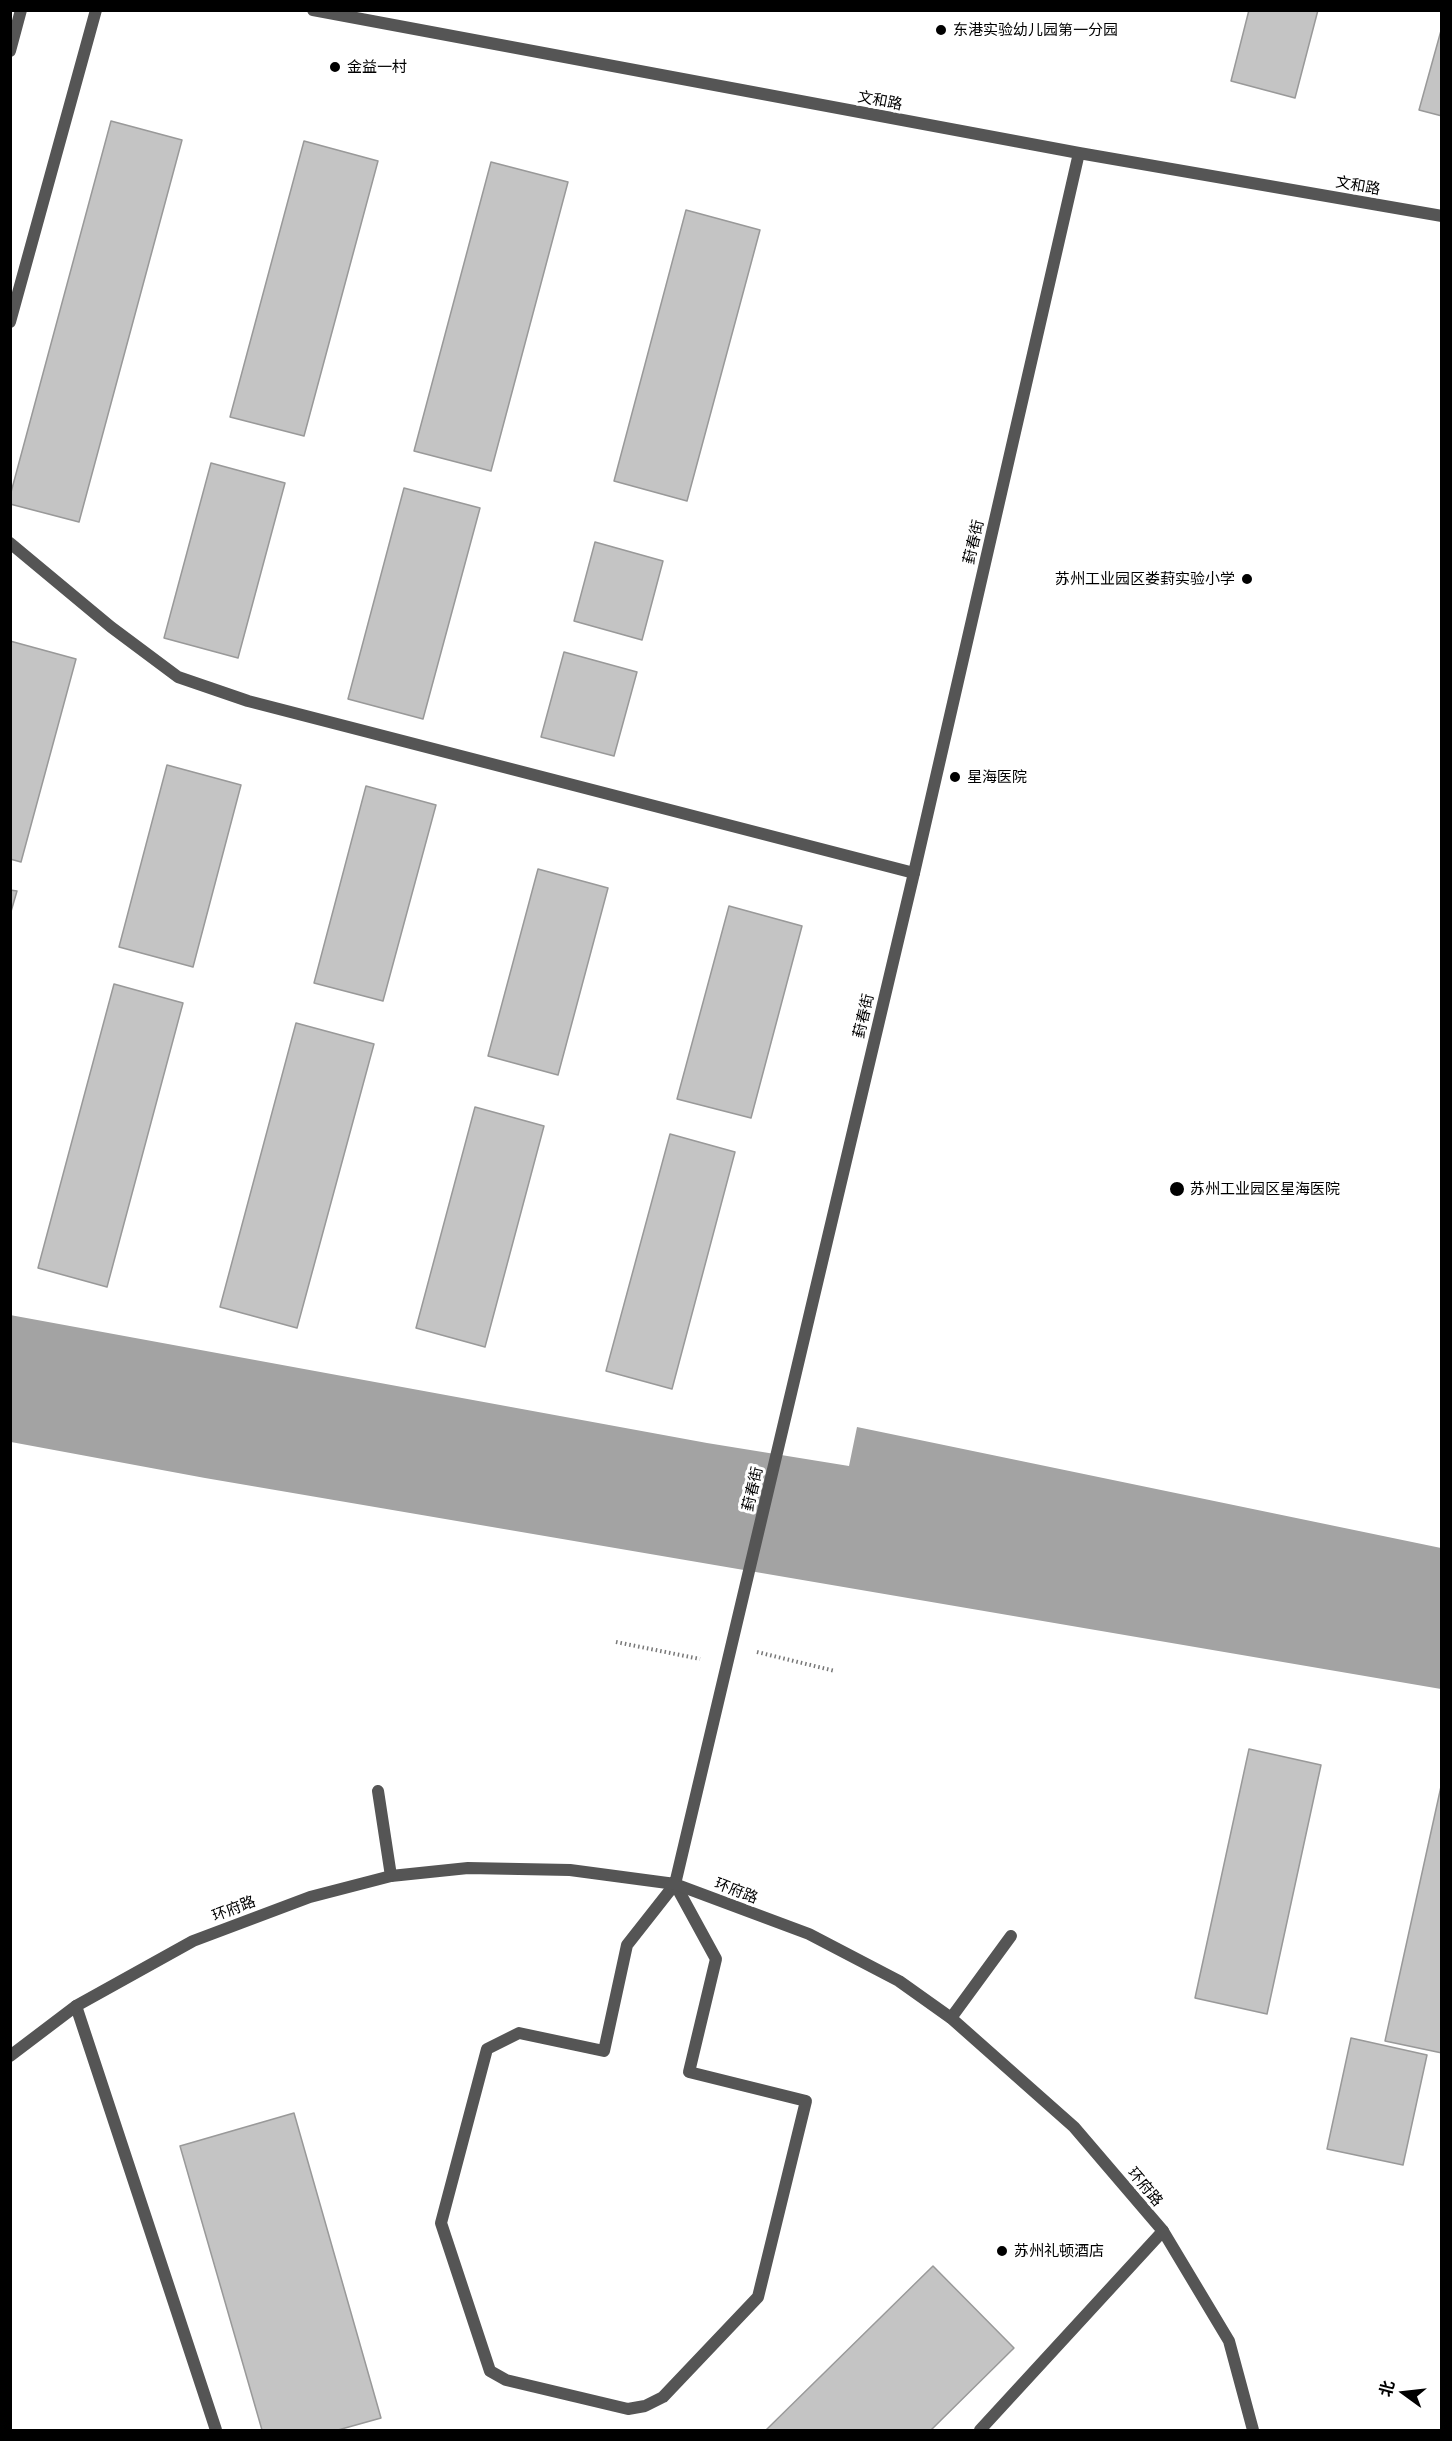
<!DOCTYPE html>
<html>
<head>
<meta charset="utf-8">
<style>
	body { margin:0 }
	#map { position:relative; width:1452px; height:2441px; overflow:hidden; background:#fff; font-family:Inter,"Noto Sans SC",sans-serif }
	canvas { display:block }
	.frame { position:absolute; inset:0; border:12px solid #000; pointer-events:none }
	.north { position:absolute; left:1374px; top:2363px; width:60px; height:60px; -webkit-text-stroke:4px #fff; paint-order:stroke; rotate:285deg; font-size:16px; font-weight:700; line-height:24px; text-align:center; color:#000 }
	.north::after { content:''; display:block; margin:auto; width:21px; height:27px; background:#000; clip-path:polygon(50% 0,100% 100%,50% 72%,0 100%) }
</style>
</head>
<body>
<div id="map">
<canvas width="1452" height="2441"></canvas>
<div class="frame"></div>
<div class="north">北</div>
</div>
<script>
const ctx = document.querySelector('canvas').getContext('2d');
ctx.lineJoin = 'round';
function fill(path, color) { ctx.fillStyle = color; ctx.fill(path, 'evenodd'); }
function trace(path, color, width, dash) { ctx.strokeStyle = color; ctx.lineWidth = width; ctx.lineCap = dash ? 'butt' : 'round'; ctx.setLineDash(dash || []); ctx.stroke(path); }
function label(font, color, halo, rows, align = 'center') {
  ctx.font = font + ' Inter,"Noto Sans SC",sans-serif'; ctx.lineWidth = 6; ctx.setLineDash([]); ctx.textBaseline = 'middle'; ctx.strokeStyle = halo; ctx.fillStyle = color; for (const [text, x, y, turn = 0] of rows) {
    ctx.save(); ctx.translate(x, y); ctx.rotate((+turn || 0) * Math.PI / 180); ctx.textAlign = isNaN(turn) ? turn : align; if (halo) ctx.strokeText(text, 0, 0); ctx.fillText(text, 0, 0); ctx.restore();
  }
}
fill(new Path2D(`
	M10,1315L707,1443L849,1466L857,1427L1441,1548V1689L205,1478L11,1442Z`), '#a3a3a3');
const building = new Path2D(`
	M1249,10H1318L1295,98L1231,81Z
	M1442,27V116L1419,110Z
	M111,121L182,140L79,522L10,504V496Z
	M304,141L378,161L304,436L230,417Z
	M491,162L568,182L491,471L414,451Z
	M686,210L760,230L687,501L614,481Z
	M211,463L285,483L238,658L164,638Z
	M404,488L480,508L423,719L348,699Z
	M595,542L663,561L642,640L574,621Z
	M10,641L76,659L21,862L10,859Z
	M564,652L637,672L614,756L541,737Z
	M167,765L241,785L193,967L119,947Z
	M366,786L436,805L383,1001L314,983Z
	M538,869L608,888L558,1075L488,1056Z
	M10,890L17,891L10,915Z
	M729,906L802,926L751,1118L677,1099Z
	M114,984L183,1003L107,1287L38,1268Z
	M296,1023L374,1044L297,1328L220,1307Z
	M475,1107L544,1126L485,1347L416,1328Z
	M670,1134L735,1152L672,1389L606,1371Z
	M1249,1749L1321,1765L1267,2014L1195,1998Z
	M1442,1782V2053L1385,2041Z
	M1351,2038L1427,2055L1403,2165L1327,2149Z
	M294,2113L381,2418L338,2430H262L180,2146Z
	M933,2266L1014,2348L931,2430H766Z`);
fill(building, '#c4c4c4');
trace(building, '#999', 1.5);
trace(new Path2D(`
	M616,1642L700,1659
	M757,1652L835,1671`), '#777', 4, [1.5, 3]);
trace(new Path2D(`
	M378,1791L391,1876
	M675,1884L716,1959L689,2072L806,2101L758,2297L663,2397L645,2406L628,2409L506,2380L490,2371L441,2223L487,2049L519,2033L604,2051L627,1945Z
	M951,2018L1011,1936`), '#555', 12);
trace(new Path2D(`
	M10,51L21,10
	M10,322L96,10
	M10,543L111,627L178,677L248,701L914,873
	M76,2006L216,2430
	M980,2430L1163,2231`), '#555', 12);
trace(new Path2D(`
	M313,10L1079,153L1442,216
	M675,1884L914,873L1079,153
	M10,2056L76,2006L193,1941L310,1897L391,1876L468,1868L570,1870L675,1884L809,1934L899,1981L951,2018L1074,2127L1163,2231L1229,2341L1253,2430`), '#555', 12);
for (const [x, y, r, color] of [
	[941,30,6,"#000"],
	[335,67,6,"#000"],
	[1247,579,6,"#000"],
	[955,777,6,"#000"],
	[1177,1189,8,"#000"],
	[1002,2251,6,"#000"]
]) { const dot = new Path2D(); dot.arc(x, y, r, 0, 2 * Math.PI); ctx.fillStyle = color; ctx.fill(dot); trace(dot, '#fff', 2); }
label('15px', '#000', '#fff', [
	["东港实验幼儿园第一分园",953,30],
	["金益一村",347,67],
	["苏州工业园区娄葑实验小学",1235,579,"right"],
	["星海医院",967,777],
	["苏州工业园区星海医院",1190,1189],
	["苏州礼顿酒店",1014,2251]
], 'left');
label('15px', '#000', '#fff', [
	["文和路",880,101,11],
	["文和路",1358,186,10],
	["葑春街",974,542,-77],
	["葑春街",864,1016,-77],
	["葑春街",753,1489,-77],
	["环府路",736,1891,21],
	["环府路",234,1909,-21],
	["环府路",1145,2187,50]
]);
</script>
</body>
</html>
